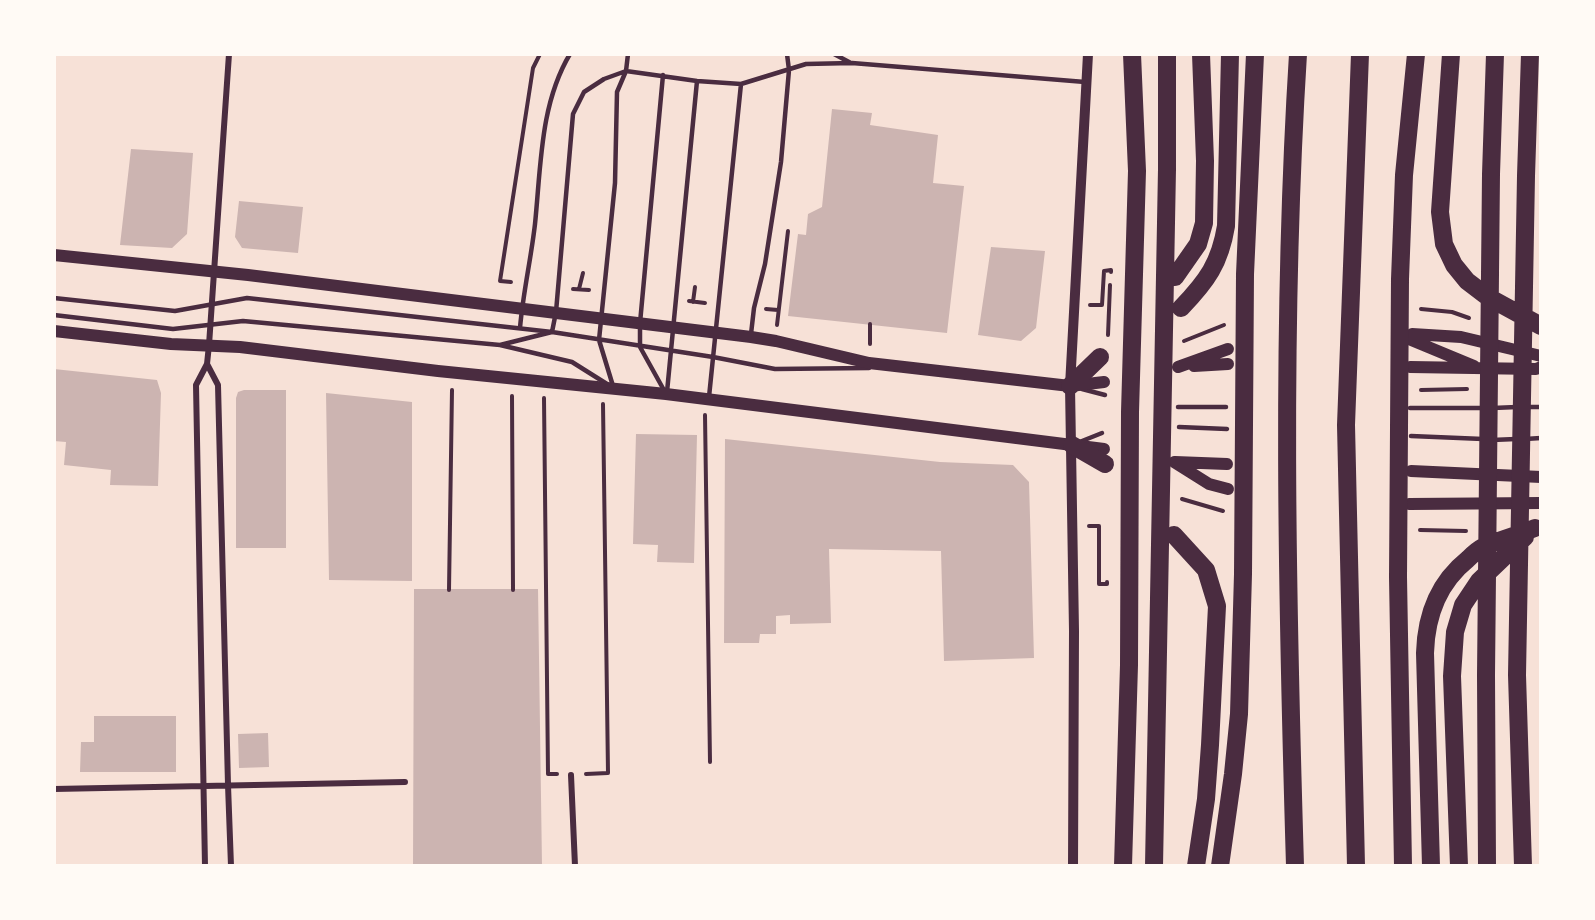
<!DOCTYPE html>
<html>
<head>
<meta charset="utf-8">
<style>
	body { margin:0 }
	#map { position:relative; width:1595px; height:920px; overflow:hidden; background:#f7e1d7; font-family:Raleway,sans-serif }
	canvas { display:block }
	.frame { position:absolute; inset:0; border:56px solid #fffaf5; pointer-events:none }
</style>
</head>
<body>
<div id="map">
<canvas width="1595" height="920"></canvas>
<div class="frame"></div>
</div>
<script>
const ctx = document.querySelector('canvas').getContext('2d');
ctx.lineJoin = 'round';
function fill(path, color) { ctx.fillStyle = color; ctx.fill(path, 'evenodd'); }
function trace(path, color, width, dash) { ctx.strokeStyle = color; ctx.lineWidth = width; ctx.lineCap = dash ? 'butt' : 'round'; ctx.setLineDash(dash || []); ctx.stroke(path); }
fill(new Path2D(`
	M832,109L872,113L870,125L938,135L933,183L964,186L947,333L788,316L798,234L806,235L808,214L822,207Z
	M131,149L193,153L187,234L172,248L120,245Z
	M239,201L303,207L298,253L242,248L235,237Z
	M991,247L1045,251L1036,328L1021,341L978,335Z
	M54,369L157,380L161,393L158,486L110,485L111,470L64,465L66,442L54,441Z
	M244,390H286V548H236V398L238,392Z
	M326,393L412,402V581L329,580Z
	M636,434L697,435L694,563L657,562L658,545L633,544Z
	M725,439L940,462L1013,465L1029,482L1034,658L944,661L941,551L829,549L831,623L790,624V615L776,616V634H760L759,643H724Z
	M414,589H538L542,866H413Z
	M94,716H176V772H80L81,742H94Z
	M268,733L269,767L239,768L238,734Z`), '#ccb4b1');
trace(new Path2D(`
	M511,282L500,281L533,68L540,54
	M573,289L589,290
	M579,289L583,273
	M689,301L705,303
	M693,302L695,287
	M1090,305H1102L1104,271L1111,270V272
	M766,309L778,310
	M1421,309L1452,312L1469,318
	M777,325L788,231
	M1108,335L1110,285
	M1184,341L1224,325
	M870,344V324
	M1421,390L1467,389
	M512,396L513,590
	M544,398L548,774H557
	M705,415L710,762
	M1182,499L1223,511
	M1089,526H1099V584H1107V582
	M1420,530L1466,531
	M449,590L452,390
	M586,774L608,773L603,404`), '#4a2c40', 4);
trace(new Path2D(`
	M834,54L849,62
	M663,75L640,323V347L665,392
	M54,298L175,311L247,298L552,332L713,357L775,369L869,368
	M54,315L173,329L243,321L500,345L572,362L607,384
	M520,328C523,293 531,259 535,224C541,166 540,104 570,54
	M751,334L754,308L765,264L781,162L789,70L787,54
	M500,345L552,332L556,312L573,114L584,92L604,79L626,71L697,81L741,84L806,64L852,63L1085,82
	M613,386L599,340L615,183L617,92L626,71L628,54
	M1082,389L1105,395
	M667,392L697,81
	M709,397L741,84
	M1178,407H1226
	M1526,407H1541
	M1410,408H1484
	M1493,408L1517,407
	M1179,427L1227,429
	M1411,436L1483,439
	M1525,439L1541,438
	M1492,440L1516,439
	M1077,443L1102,433`), '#4a2c40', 4.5);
trace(new Path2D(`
	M207,364L218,385L228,785L231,866
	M571,775L575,866
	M54,789L405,782
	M205,866L196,385L207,364L209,345L229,54`), '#4a2c40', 6);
trace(new Path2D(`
	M1073,866L1074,631L1070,386L1088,54`), '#4a2c40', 10);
trace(new Path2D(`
	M54,255L248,275L751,337L776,341L869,363L1070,386L1104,382
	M54,331L171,344L240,347L438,371L666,394L1104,449
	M1412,334L1461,337L1541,356
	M1404,337L1474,366
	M1194,366L1228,364
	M1178,367L1228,349
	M1410,367L1536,369L1541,367
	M1174,462L1209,484L1228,489
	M1175,462L1227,464
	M1411,471L1541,477
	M1409,504L1541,503`), '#4a2c40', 12);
trace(new Path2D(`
	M1451,54L1440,212L1444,244L1454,265L1467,281L1488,297L1541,326
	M1175,277L1198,244L1204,223L1205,161L1201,54
	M1181,308C1207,281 1220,263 1226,226L1230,54
	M1070,386L1100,357
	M1072,445L1105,464
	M1174,535L1206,570L1217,606L1210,745L1206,799L1196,866
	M1123,866L1129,665L1130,412L1137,171L1132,54
	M1154,866L1167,169V54
	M1220,866L1233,774L1239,714L1243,574L1245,274L1255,54
	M1295,866C1287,596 1281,324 1298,54
	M1356,866L1346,425L1360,54
	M1403,866L1398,577L1400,279L1404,175L1416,54
	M1431,866L1425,653C1426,616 1438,583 1468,559C1472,555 1477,550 1483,547C1499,540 1518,535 1535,528
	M1459,866L1452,676L1455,632L1463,605L1479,581L1525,537
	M1487,866L1486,675L1491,174L1495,54
	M1523,866L1517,675L1526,176L1530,54`), '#4a2c40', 18);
</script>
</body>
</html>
